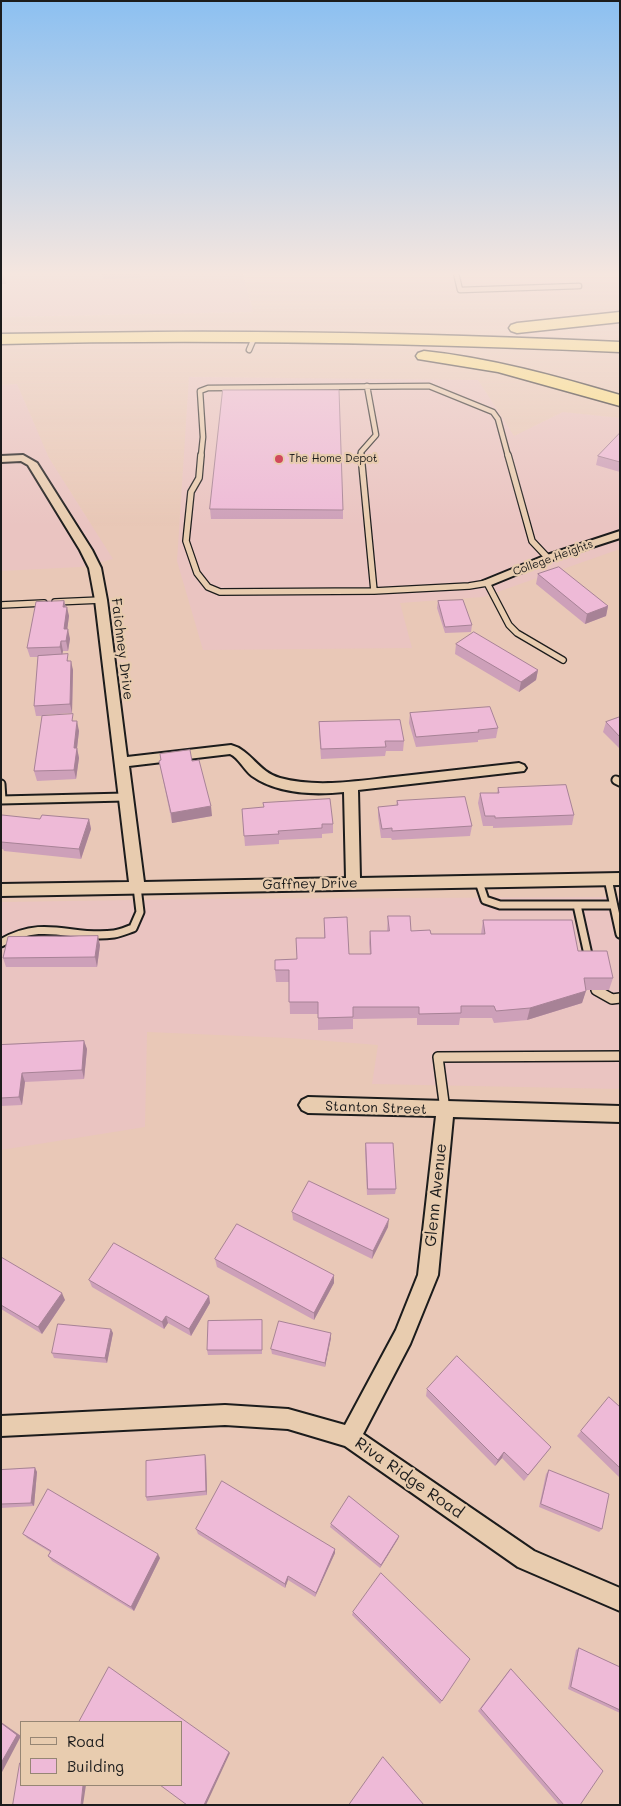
<!DOCTYPE html>
<html>
<head>
<meta charset="utf-8">
<style>
	body { margin:0 }
	#map { position:relative; width:621px; height:1806px; overflow:hidden; background:#e9c8b7; font-family:Mali,sans-serif }
	canvas { display:block }
	.frame { position:absolute; inset:0; border:2px solid #1c1c1c; pointer-events:none }
	.legend { position:absolute; left:20px; top:1721px; width:162px; height:65px; box-sizing:border-box; background:#e8ccaf; border:1px solid #968674; margin:0; padding:6px 9px; list-style:none; font-size:15px; color:#1c1c1c }
	.legend li { display:flex; align-items:center; gap:10px; height:25px }
	.legend b { width:25px; border:1px solid #968674 }
</style>
</head>
<body>
<div id="map">
<canvas width="621" height="1806"></canvas>
<div class="frame"></div>
<ul class="legend">
<li><b style="height:6px;background:#e8ccaf"></b>Road</li>
<li><b style="height:14px;background:#eebad7"></b>Building</li>
</ul>
</div>
<script>
const ctx = document.querySelector('canvas').getContext('2d');
ctx.lineJoin = 'round';
function fill(path, color) { ctx.fillStyle = color; ctx.fill(path, 'evenodd'); }
function trace(path, color, width, dash) { ctx.strokeStyle = color; ctx.lineWidth = width; ctx.lineCap = dash ? 'butt' : 'round'; ctx.setLineDash(dash || []); ctx.stroke(path); }
function label(font, color, halo, rows, align = 'center') {
  ctx.font = font + ' Mali,sans-serif'; ctx.lineWidth = 4.5; ctx.setLineDash([]); ctx.textBaseline = 'middle'; ctx.strokeStyle = halo; ctx.fillStyle = color; for (const [text, x, y, turn = 0] of rows) {
    ctx.save(); ctx.translate(x, y); ctx.rotate((+turn || 0) * Math.PI / 180); ctx.textAlign = isNaN(turn) ? turn : align; if (halo) ctx.strokeText(text, 0, 0); ctx.fillText(text, 0, 0); ctx.restore();
  }
}
fill(new Path2D(`
	M1,273H243L253,312L1,317Z
	M189,377L478,380L514,436L563,412L620,418V549L483,597L400,603L412,648L203,650L177,561Z
	M17,384L49,458L113,559L81,567L1,571V385Z
	M620,897V1089L372,1084L378,1045L289,1038L147,1032L145,1127L1,1150V902L198,899Z`), '#eac4c1');
const serviceFar3 = new Path2D(`
	M456,273L460,290L579,286
	M249,350L255,336
	M201,456L203,437L200,391L208,388L429,386L493,412L498,419L508,456
	M361,456V452L376,435L367,386`);
const serviceFar2 = new Path2D(`
	M201,455L199,478L191,492L186,541L197,573L208,587L220,592L374,591L469,586L487,583L509,625L517,633L563,660
	M361,455L374,591
	M508,455L532,541L548,558
	M55,602L101,600
	M1,605L44,603`);
const serviceFar1 = new Path2D(`
	M616,780L620,782
	M1,784L2,800
	M1,800L125,797
	M608,879L620,934
	M479,882L485,900L500,905H613
	M577,905L589,959
	M1,943C45,917 72,940 114,934C121,933 127,930 133,928L140,912L137,887`);
const service = new Path2D(`
	M596,990L612,999L620,998
	M445,1110L438,1057L620,1056`);
const minor = new Path2D(`
	M23,455L37,463L92,550L101,568L107,600L127,757L231,745C251,750 258,772 280,778C317,788 356,781 394,777C436,772 477,768 519,763L524,765L526,768L524,771L358,790L360,878L620,873V885L1,896V884L129,882L95,600L89,568L80,550L28,465L21,461L1,462V456ZM230,754C239,758 244,770 252,776C277,794 315,795 344,792L346,878L144,882L129,766Z
	M620,531V538L552,560L491,585H483L481,583L483,581L544,556Z
	M308,1097L620,1106V1122L453,1117L438,1275L410,1344L363,1434L534,1551L620,1588V1611L518,1567L345,1446L288,1429L225,1425L1,1436V1416L225,1405L288,1409L345,1425L396,1330L418,1275L436,1116L308,1113L302,1110L299,1105L302,1100Z`);
const motorway = new Path2D(`
	M620,312V322L517,333L511,331L509,328L511,325L517,323Z
	M156,332C310,331 465,335 620,342V352C414,343 208,339 1,344V334Z
	M424,351C491,358 555,376 620,395V406L498,372L418,359L416,356L418,353Z`);
trace(serviceFar3, '#1c1c1c', 7);
trace(serviceFar2, '#1c1c1c', 8);
trace(serviceFar1, '#1c1c1c', 11);
trace(service, '#1c1c1c', 12);
trace(minor, '#1c1c1c', 4);
trace(motorway, '#1c1c1c', 3);
trace(serviceFar3, '#e8ccaf', 4.5);
trace(serviceFar2, '#e8ccaf', 5.5);
trace(serviceFar1, '#e8ccaf', 7);
trace(service, '#e8ccaf', 9);
fill(minor, '#e8ccaf');
fill(motorway, '#fce080');
fill(new Path2D(`
	M102,273H140V278L103,279Z
	M620,433V472L596,465L598,456Z
	M210,509L343,510V519H211Z
	M538,574L608,606L606,616L585,624L536,584Z
	M64,601L69,616L67,629L70,639L68,651H63L62,654L69,661L73,670L72,713L44,715L75,721L79,731L77,748L79,758L76,779L37,781L34,771L42,716H36L34,706L38,657H30L27,648Z
	M438,601L472,625L471,632L445,633L437,608Z
	M456,644L538,670L536,680L519,692L455,654Z
	M410,713L498,728L496,738L478,740V742L416,747L409,723Z
	M620,717V749L603,732L606,722Z
	M319,722L404,741L403,751H386L385,756L321,759L319,732Z
	M160,754L192,761L212,816L172,823L161,770L159,761L161,760Z
	M498,788L574,815L572,825L493,828V826H483L478,803L480,793H497Z
	M397,801L472,826L470,836L392,840L391,838H381L378,816V807L396,806Z
	M263,803L333,824V833L322,834V838L279,840V844L245,846L242,809L264,807Z
	M1,817L40,819H89L91,829L81,859L4,851L3,849H1Z
	M388,916L411,931L431,934H481L483,920L578,951L613,978L609,990H586L582,1003L527,1020L494,1023L492,1018H460L459,1025H417V1018L353,1019V1029L318,1030V1014H290L289,982H276L275,970L297,959L324,938V918L349,954H370L369,943L370,931H387Z
	M100,945L97,967H6L3,958Z
	M84,1041L87,1049L84,1079L25,1082L22,1105L1,1106V1045Z
	M366,1143L396,1189L395,1194L367,1195L365,1149Z
	M292,1212L388,1227L372,1259L293,1220Z
	M1,1257L65,1300L42,1334L1,1309Z
	M215,1259L334,1283L314,1320L217,1267Z
	M89,1280L209,1296L210,1303L191,1336L168,1323L164,1329L92,1287Z
	M262,1320V1354L208,1355L207,1350Z
	M113,1333L107,1363L54,1358L52,1353Z
	M331,1338L325,1367L272,1354L271,1349Z
	M427,1389L551,1447L547,1452L524,1481L502,1458L495,1466L426,1396Z
	M620,1407V1478L577,1436L581,1431Z
	M205,1455L206,1459L207,1495L147,1501L146,1497Z
	M35,1468L37,1472L34,1506L1,1508V1470Z
	M549,1470L602,1529L599,1532L539,1507L546,1474Z
	M331,1524L399,1536L398,1539L380,1568L330,1527Z
	M196,1529L335,1549V1553L315,1597L288,1580L285,1588L198,1534Z
	M23,1534L160,1558L134,1611L52,1561L48,1556L50,1552L27,1538Z
	M353,1612L442,1701L440,1704L352,1615Z
	M579,1648L620,1667V1713L568,1689L576,1650Z
	M511,1669L580,1805H559L478,1711L508,1672Z`), '#cda0b9');
fill(new Path2D(`
	M4,275L6,284H1V276Z
	M64,601L66,610L67,607L69,616L66,639L64,629L63,607Z
	M608,606L606,616L585,624L587,614Z
	M68,629L70,639L68,651L66,641Z
	M61,641L63,651L62,656L60,647Z
	M71,661L73,670L72,713L70,704Z
	M538,670L536,680L519,692L521,682Z
	M77,721L79,731L77,748L79,758L76,779L74,770V748Z
	M211,806L212,816L172,823L171,813Z
	M89,819L91,829L81,859L79,849Z
	M98,936L100,945L97,967L95,957Z
	M586,991L582,1003L527,1020L530,1008Z
	M84,1041L87,1049L84,1079L82,1070Z
	M22,1073L25,1082L22,1105L19,1097Z
	M389,1219L388,1227L372,1259L373,1251Z
	M334,1275V1283L314,1320V1313Z
	M62,1293L65,1300L42,1334L38,1327Z
	M209,1296L210,1303L191,1336L189,1329Z
	M166,1316L168,1323L164,1329L162,1322Z
	M111,1329L113,1333L107,1363L105,1358Z
	M331,1333V1338L325,1367V1363Z
	M504,1452L502,1458L495,1466L498,1460Z
	M205,1455L206,1459L207,1495L206,1491Z
	M35,1468L37,1472L34,1506L31,1503Z
	M399,1536L398,1539L380,1568L381,1565Z
	M335,1549V1553L315,1597L316,1593Z
	M158,1554L160,1558L134,1611L131,1607Z
	M288,1576V1580L285,1588V1584Z
	M1,1722L21,1736L1,1774Z
	M229,1752L230,1753L206,1805H204Z
	M83,1785H86L83,1805H81Z`), '#a78296');
const building = new Path2D(`
	M223,390H339L343,510L210,509Z
	M620,433V462L598,456Z
	M559,567L608,606L587,614L538,574Z
	M463,600L472,625L445,627L438,601Z
	M64,601L63,607H67L64,629H68L66,641H61L60,647L27,648L36,602Z
	M474,632L538,670L521,682L456,644Z
	M68,654L67,661H71L70,704L34,706L38,656Z
	M490,707L498,728L478,730L479,732L416,737L410,713Z
	M73,714L72,721H77L74,748H77L74,770L34,771L42,716Z
	M620,717V737L606,722Z
	M400,720L404,741H385L386,747L321,749L319,722Z
	M190,750L192,761L199,760L211,806L171,813L159,761L161,760L160,754Z
	M566,785L574,815L495,818V816H485L480,793H499L498,788Z
	M465,797L472,826L392,831V828L382,829L378,807L398,805L397,801Z
	M330,799L333,824H322V828L278,831L279,834L244,836L242,809L264,807L263,803Z
	M2,815L40,819L42,815L89,819L79,849L1,842Z
	M388,916H410L411,931L430,930L431,934H485L483,920H572L578,951H607L613,978H584L586,991L530,1008L496,1011L494,1006H461V1013L419,1014V1007H353V1017L318,1018V1002H289V970H275V960L297,959L296,938H325L324,918L347,917L349,954H371L370,931H389Z
	M98,936L95,957L3,958L8,937Z
	M84,1041L82,1070L22,1073L19,1097L1,1098V1045Z
	M366,1143H393L396,1189H368Z
	M309,1181L389,1219L373,1251L292,1212Z
	M237,1224L334,1275L314,1313L215,1259Z
	M114,1243L209,1296L189,1329L166,1316L162,1322L89,1280Z
	M1,1257L62,1293L38,1327L1,1305Z
	M262,1320V1350H207L208,1321Z
	M279,1321L331,1333L325,1363L271,1349Z
	M58,1324L111,1329L105,1358L52,1353Z
	M457,1356L551,1447L528,1475L504,1452L498,1460L427,1389Z
	M609,1397L620,1407V1468L581,1431Z
	M205,1455L206,1491L146,1497V1461Z
	M35,1468L31,1503L1,1504V1470Z
	M549,1470L609,1494L602,1529L541,1504Z
	M222,1481L335,1549L316,1593L288,1576L285,1584L196,1529Z
	M48,1489L158,1554L131,1607L48,1556L51,1551L23,1534Z
	M349,1496L399,1536L381,1565L331,1524Z
	M381,1573L470,1659L442,1701L353,1612Z
	M579,1648L620,1667V1710L571,1687Z
	M109,1667L229,1752L204,1805H187L160,1785H181V1722H79Z
	M511,1669L603,1771L580,1805H564L481,1709Z
	M1,1723L17,1735L1,1763Z
	M383,1757L424,1805H349Z
	M20,1763H21V1785H83L81,1805H13Z`);
fill(building, '#eebad7');
trace(building, '#a78296', 1);
const sky = ctx.createLinearGradient(0, 0, 0, 526);
sky.addColorStop(0, '#8cc0f1');
sky.addColorStop(0.52, '#f5e6df');
sky.addColorStop(1, '#f5e6df00');
ctx.fillStyle = sky;
ctx.fillRect(0, 0, 621, 526);
for (const [x, y, r, color] of [
	[279,459,5,"#d1495b"]
]) { const dot = new Path2D(); dot.arc(x, y, r, 0, 2 * Math.PI); ctx.fillStyle = color; ctx.fill(dot); trace(dot, '#e8ccaf', 2); }
label('11px', '#1c1c1c', '#e8ccaf', [
	["The Home Depot",289,459]
], 'left');
label('11px', '#1c1c1c', '#e8ccaf', [
	["College Heights",553,558,-20]
]);
label('14px', '#1c1c1c', '#e8ccaf', [
	["Faichney Drive",122,649,83],
	["Gaffney Drive",310,884,-1],
	["Stanton Street",376,1108,2]
]);
label('16px', '#1c1c1c', '#e8ccaf', [
	["Glenn Avenue",436,1195,-84],
	["Riva Ridge Road",409,1478,35]
]);
</script>
</body>
</html>
